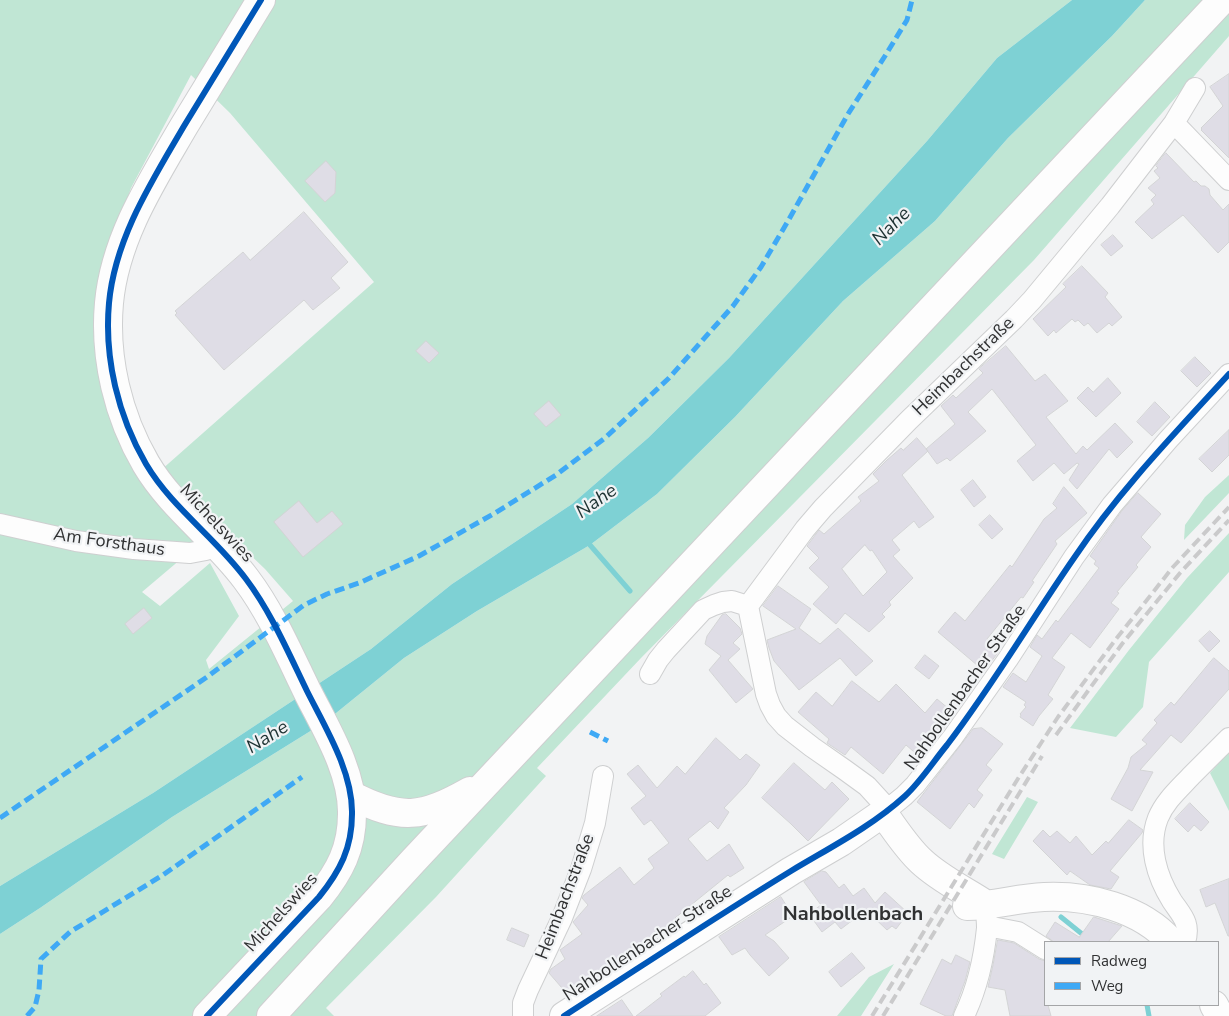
<!DOCTYPE html>
<html>
<head>
<meta charset="utf-8">
<style>
	body { margin:0 }
	#map { position:relative; width:1229px; height:1016px; overflow:hidden; background:#f2f3f4; font-family:"Nunito Sans",sans-serif }
	canvas { display:block }
	.legend { position:absolute; left:1044px; top:941px; width:175px; height:65px; box-sizing:border-box; background:#f1f3f5; border:1px solid #a4a5a7; margin:0; padding:6px 9px; list-style:none; font-size:15px; color:#303132 }
	.legend li { display:flex; align-items:center; gap:10px; height:25px }
	.legend b { width:25px; border:1px solid #a4a5a7 }
</style>
</head>
<body>
<div id="map">
<canvas width="1229" height="1016"></canvas>
<ul class="legend">
<li><b style="height:6px;background:#0057b8"></b>Radweg</li>
<li><b style="height:6px;background:#3fa9f5"></b>Weg</li>
</ul>
</div>
<script>
const ctx = document.querySelector('canvas').getContext('2d');
ctx.lineJoin = 'round';
function fill(path, color) { ctx.fillStyle = color; ctx.fill(path, 'evenodd'); }
function trace(path, color, width, dash) { ctx.strokeStyle = color; ctx.lineWidth = width; ctx.lineCap = dash ? 'butt' : 'round'; ctx.setLineDash(dash || []); ctx.stroke(path); }
function label(font, color, halo, rows, align = 'center') {
  ctx.font = font + ' "Nunito Sans",sans-serif'; ctx.lineWidth = 4.5; ctx.setLineDash([]); ctx.textBaseline = 'middle'; ctx.strokeStyle = halo; ctx.fillStyle = color; for (const [text, x, y, turn = 0] of rows) {
    ctx.save(); ctx.translate(x, y); ctx.rotate((+turn || 0) * Math.PI / 180); ctx.textAlign = isNaN(turn) ? turn : align; if (halo) ctx.strokeText(text, 0, 0); ctx.fillText(text, 0, 0); ctx.restore();
  }
}
fill(new Path2D(`
	M0,0H1072L997,58L927,141L729,358L648,438L572,504L452,584L371,649L153,793L0,886ZM191,75L230,113L374,282L143,486L122,444L107,257L131,188ZM220,526L265,569L293,601L209,669L206,660L239,616L210,563L160,606L142,592Z
	M1145,0H1229V36L1034,260L641,658L537,768L546,776L436,897L326,1008L334,1016H0V934L40,908L172,817L325,722L404,658L477,611L590,545L657,494L735,417L843,301L935,221L1008,138L1112,36Z
	M1229,475V493L1184,540L1185,525L1205,497Z
	M1229,533V572L1149,662L1143,707L1116,737L1070,728L1129,650L1187,578Z
	M1229,752V811L1210,773Z
	M1027,797L1038,802L1004,859L992,854Z
	M894,964L861,1016H837L869,977Z`), '#c0e6d4');
fill(new Path2D(`
	M1072,0H1145L1112,36L1008,138L935,221L843,301L735,417L657,494L590,545L477,611L404,658L325,722L172,817L40,908L0,934V886L153,793L371,649L452,584L572,504L648,438L729,358L927,141L997,58Z`), '#7ed1d4');
trace(new Path2D(`
	M590,545L630,591
	M1061,917L1092,942
	M1147,1005L1149,1016`), '#7ed1d4', 5);
const building = new Path2D(`
	M1229,74V158L1201,130L1202,129L1201,128L1223,106L1210,87Z
	M1166,153L1194,182L1196,181L1201,186H1205L1209,189L1210,195L1223,210L1229,204V242L1218,253L1183,215L1152,239L1135,222L1154,204L1151,200L1156,195L1148,188L1160,178L1154,171L1158,168L1156,166Z
	M326,161L336,172L335,193L325,202L305,181Z
	M304,212L348,262L331,278L340,288L313,310L304,300L224,370L175,315L177,313L175,311L243,252L250,260Z
	M1113,235L1123,246L1111,256L1101,245Z
	M1082,266L1108,293L1105,297L1122,317L1112,326L1109,323L1097,333L1088,323L1084,326L1078,320L1075,322L1072,319L1056,333L1054,330L1048,336L1033,319L1066,287L1063,284Z
	M426,341L439,353L429,363L416,351Z
	M1006,346L1035,381L1045,374L1068,401L1046,417L1076,454L1083,446L1087,450L1115,423L1133,442L1117,458L1109,449L1077,489L1069,480L1079,464L1077,463L1064,474L1054,463L1033,481L1017,461L1036,445L992,389L968,412L986,431L950,461L947,458L937,464L926,449L955,424L941,406L953,395L956,398L983,373L979,369Z
	M1195,357L1211,373L1197,387L1181,371Z
	M1108,378L1121,393L1096,417L1077,398L1088,387L1093,392Z
	M549,401L561,415L546,427L534,414Z
	M1155,402L1170,417L1152,436L1137,422Z
	M1229,430V455L1212,472L1199,459Z
	M917,438L928,451L902,475L934,517L919,528L914,521L892,540L900,550L893,556L913,578L889,602L891,605L882,614L885,617L869,632L845,613L836,624L813,604L829,587L809,568L819,558L807,546L819,530L824,534L861,501L858,497L879,481L873,474L887,460L901,448L903,450ZM865,545L870,551L872,550L887,572L863,596L842,569Z
	M973,480L986,497L974,507L961,490Z
	M1064,487L1087,513L1055,541L1057,544L1032,581L1034,582L1023,598L1021,597L987,639L1000,650L984,671L938,632L955,612L965,621L1010,565L1012,567L1044,519L1057,508L1053,504Z
	M1138,493L1161,514L1141,537L1151,547L1136,565L1138,567L1117,592L1119,593L1111,603L1119,609L1090,648L1071,633L1052,658L1065,667L1048,695L1053,699L1039,716L1033,726L1020,717L1021,715L1020,714L1026,707L1024,705L1026,702L1003,687L1013,673L1026,682L1042,656L1030,647L1037,635L1042,639L1056,620L1058,622L1099,568L1094,564L1096,561L1090,556L1121,512Z
	M299,501L317,523L332,511L343,524L303,557L274,522Z
	M990,515L1003,529L992,539L979,525Z
	M778,586L811,609L799,628L820,644L838,628L873,661L856,676L840,658L799,690L774,661L769,648L767,640L796,629L763,606Z
	M144,608L152,618L133,634L125,624Z
	M726,614L740,628L742,634L733,643L740,649L728,660L753,689L736,703L709,670L721,656L705,644L707,636L722,615Z
	M1210,631L1220,641L1209,652L1199,641Z
	M925,655L939,666L929,679L915,668Z
	M1214,658L1229,671V689L1181,743L1171,735L1140,770L1153,772L1132,811L1111,799L1128,768L1131,757L1147,744L1142,740L1157,723L1154,720L1171,702L1174,705Z
	M852,681L879,702L896,684L925,713L937,699L955,714L921,758L906,745L883,774L851,747L845,755L827,743L829,739L798,712L816,692L832,706Z
	M982,728L1003,744L986,765L992,770L977,790L983,795L974,808L969,803L950,829L917,802L973,729Z
	M716,738L740,760L746,754L760,765L746,785L724,808L729,812L718,829L710,821L688,839L707,861L729,844L744,868L730,877L728,875L675,918L677,920L651,940L650,939L600,974L568,995L549,973L551,969L565,959L560,950L582,934L573,922L588,905L582,898L584,895L620,867L634,885L654,868L648,859L669,843L651,820L644,825L631,808L646,796L627,774L638,765L657,788L677,766L685,774Z
	M794,763L825,790L832,782L849,799L808,841L791,824L762,798Z
	M1190,803L1209,822L1201,831L1194,825L1188,832L1175,819Z
	M1129,820L1143,830L1142,833L1110,871L1119,877L1111,889L1090,885L1070,871L1067,875L1033,841L1043,830L1050,837L1057,831L1070,843L1076,836L1092,855L1106,841L1108,843Z
	M822,871L826,872L839,888L844,884L853,896L864,888L875,903L885,892L908,913L896,929L892,926L887,930L866,910L841,929L835,922L822,932L809,914L821,905L804,882Z
	M1229,879V936H1228L1215,903L1206,907L1200,890Z
	M781,897L793,916L765,935L774,941L789,958L769,976L750,955L745,948L732,955L719,937Z
	M1094,917L1122,926L1108,942H1054L1046,936L1055,922L1079,937Z
	M512,928L529,935L524,947L507,940Z
	M998,940L1014,943L1039,959L1045,961V1005H1048L1051,1016H1010L1005,990L988,987L993,965Z
	M852,953L865,968L841,987L829,972Z
	M956,955L970,962L965,981L952,1016H946L920,1004L942,959L951,964Z
	M693,971L704,985L706,983L721,1003L705,1016H636L662,996L660,994L684,976L685,977Z
	M622,1000L633,1016H597Z`);
fill(building, '#dfdde6');
trace(building, '#d3d4d5', 1);
const street = new Path2D(`
	M1174,123L1229,180
	M0,524L76,541L134,549L190,553L206,550L216,544
	M650,674L658,660L666,650L703,610L714,605L723,602L732,601L748,606
	M888,809L867,786L845,770L812,747L785,726L776,716L770,705L766,694L748,606L805,529L823,508L909,420L1014,319L1032,300L1110,206L1174,123L1195,88
	M883,813L904,796L915,785L953,737L1008,659L1074,557L1112,505L1168,440L1229,374
	M987,926L1018,932L1045,949
	M1185,942C1191,923 1182,916 1172,901C1157,877 1147,846 1158,818C1165,801 1179,789 1191,776C1204,763 1216,751 1229,738
	M523,1016V1003L528,990L562,918L581,869L595,823L603,776
	M964,1016C977,989 984,958 987,928C987,920 986,912 985,904`);
const secondary = new Path2D(`
	M967,906C993,906 1018,898 1044,897C1088,895 1141,908 1171,942
	M1214,1005L1220,1016
	M207,1016L319,897C340,871 352,848 352,814C353,772 325,727 307,691C289,654 271,612 246,579C216,538 172,508 146,464C118,416 104,358 109,303C115,238 152,181 184,126C210,84 235,42 261,0
	M564,1016L791,871L841,842L883,813C895,829 906,847 921,861C940,879 964,890 985,904`);
const primary = new Path2D(`
	M351,795C401,821 422,818 470,791
	M271,1016L414,860L1222,0`);
trace(street, '#cecfd0', 22);
trace(secondary, '#cecfd0', 30);
trace(primary, '#cecfd0', 30);
trace(street, '#fdfdfd', 20);
trace(secondary, '#fdfdfd', 28);
trace(primary, '#fdfdfd', 28);
trace(new Path2D(`
	M1056,735L1122,644L1180,573L1229,520
	M872,1016L1019,777L1058,717L1116,639L1173,567L1229,507
	M883,1016L1042,756`), '#cacacb', 4, [10, 5]);
trace(new Path2D(`
	M590,732L608,741
	M0,818L207,677L304,605L327,594L359,583L419,556L495,513L556,475L605,438L669,378L733,306L761,267L788,221L848,114L885,56L907,20L912,0
	M27,1016L35,1007L39,990L41,959L70,932L163,875L302,777`), '#3fa9f5', 5, [10, 5]);
trace(new Path2D(`
	M207,1016L319,897C340,871 352,848 352,814C353,772 325,727 307,691C289,654 271,612 246,579C216,538 172,508 146,464C118,416 104,358 109,303C115,238 152,181 184,126C210,84 235,42 261,0
	M564,1016C639,968 714,918 791,871C829,848 871,827 905,796C921,781 933,762 947,745C993,685 1031,620 1074,558C1119,491 1175,433 1229,374`), '#0057b8', 6);
label('18px', '#303132', '#f1f3f5', [
	["Heimbachstraße",964,367,-44],
	["Michelswies",216,524,47],
	["Am Forsthaus",109,543,8],
	["Nahbollenbacher Straße",966,688,-55],
	["Heimbachstraße",566,897,-69],
	["Michelswies",282,913,-48],
	["Nahbollenbacher Straße",648,944,-33]
]);
label('italic 19px', '#1d3232', '#f1f3f5', [
	["Nahe",892,227,-45],
	["Nahe",597,502,-35],
	["Nahe",268,738,-32]
]);
label('bold 20px', '#303132', '#f1f3f5', [
	["Nahbollenbach",853,915]
]);
</script>
</body>
</html>
